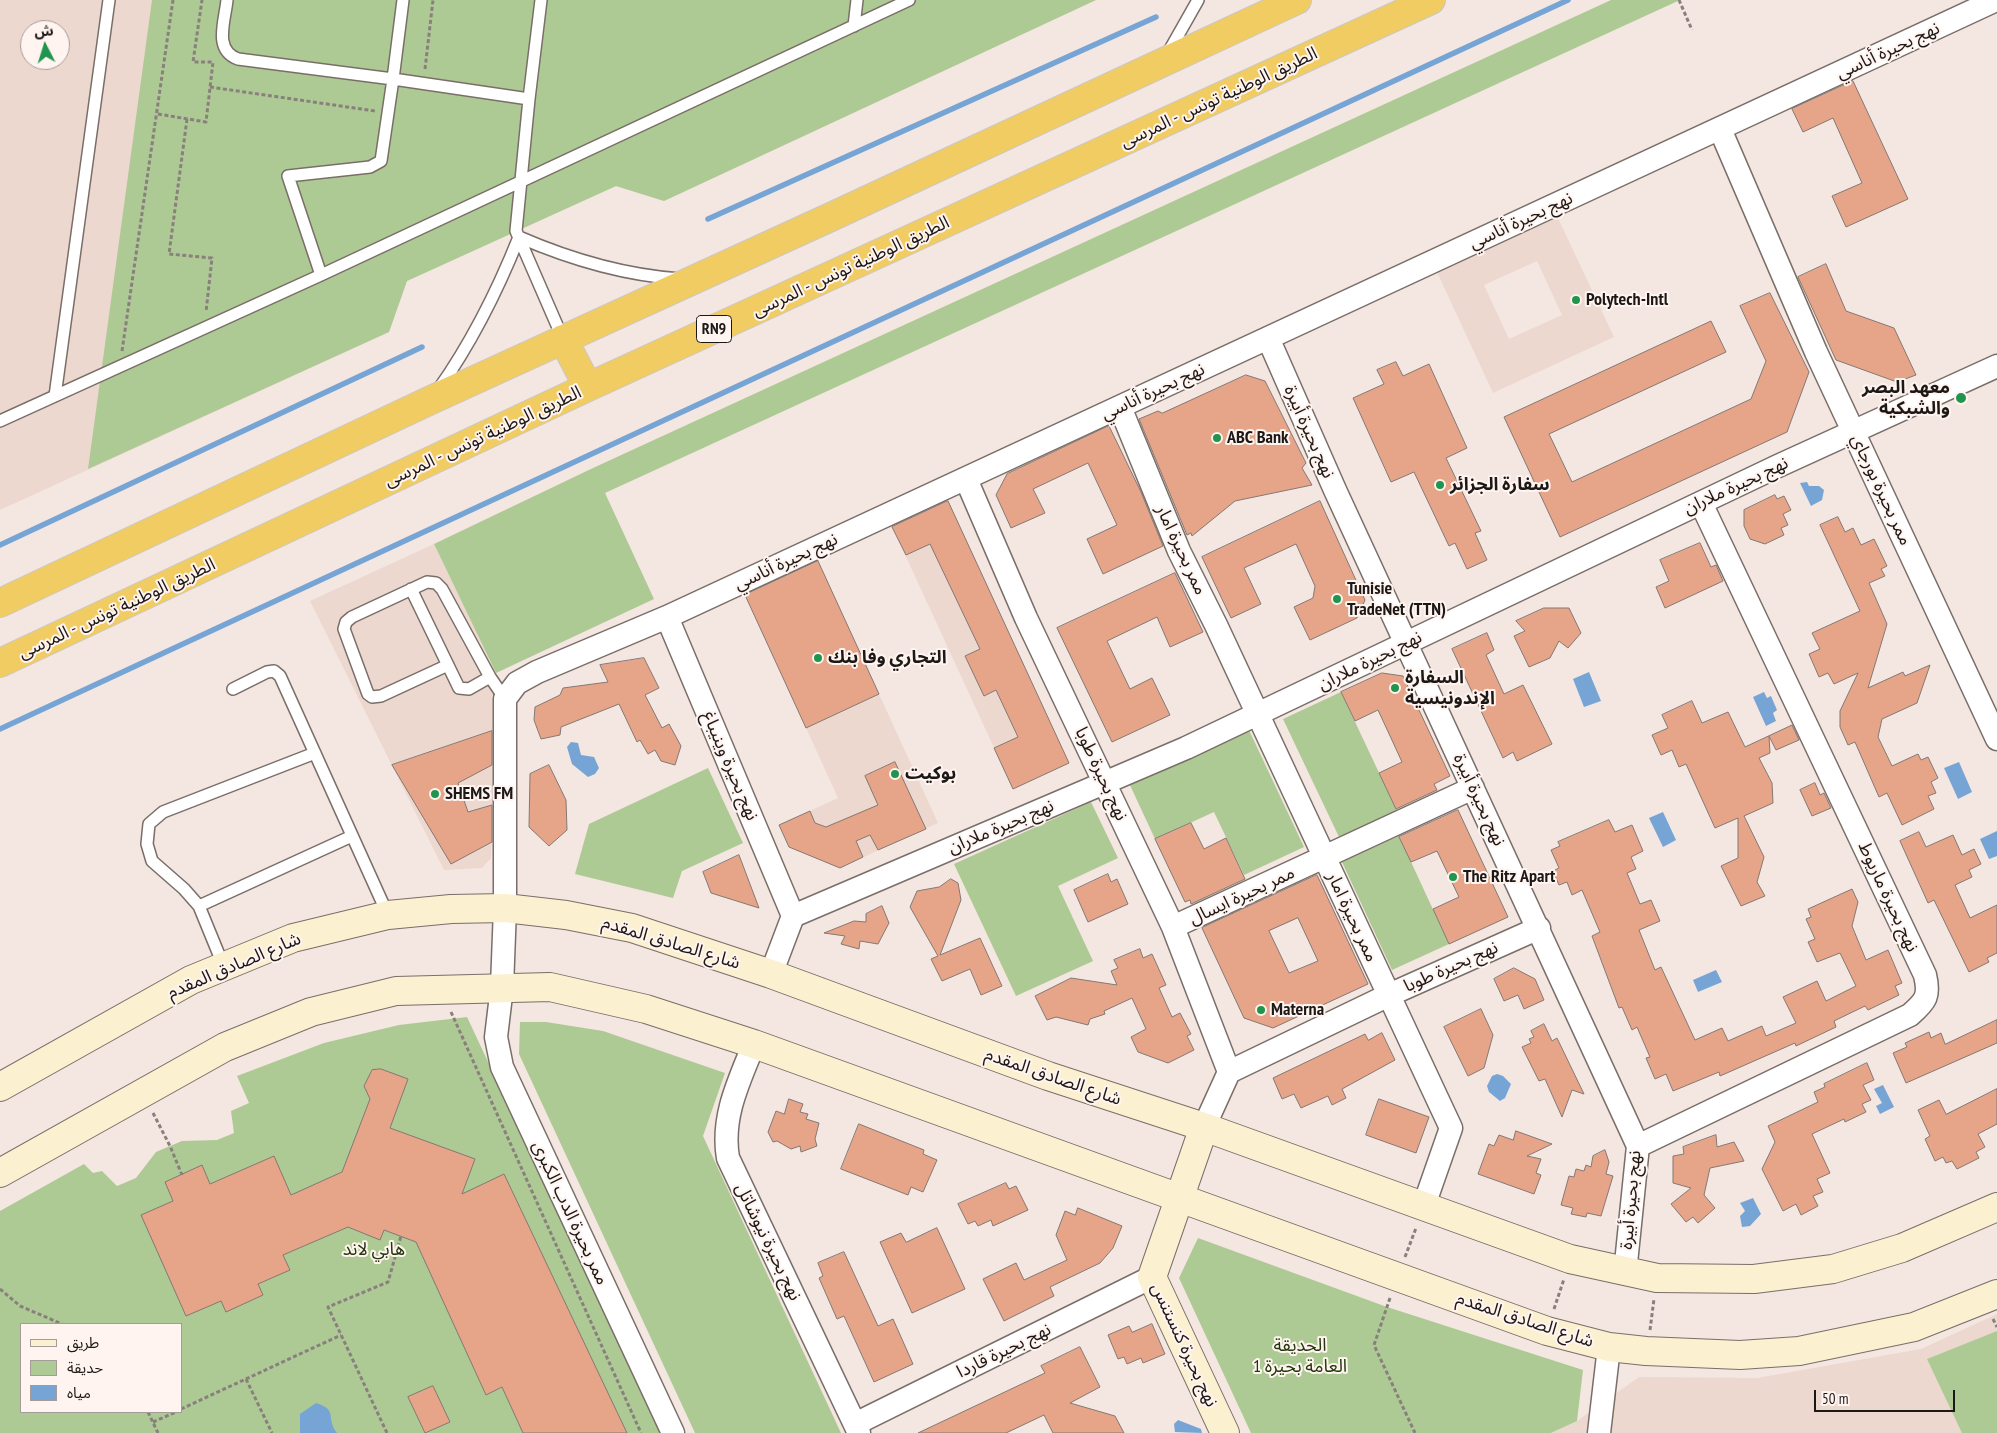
<!DOCTYPE html>
<html>
<head>
<meta charset="utf-8">
<style>
	body { margin:0 }
	#map { position:relative; width:1997px; height:1433px; overflow:hidden; background:#f4e6e1; font-family:"PT Sans Narrow","Noto Sans Arabic",sans-serif }
	canvas { display:block }
	.legend { position:absolute; left:20px; top:1323px; width:162px; height:90px; box-sizing:border-box; background:#fff4f0; border:1px solid #a49c99; margin:0; padding:6px 9px; list-style:none; font-size:15px; color:#1c1816 }
	.legend li { display:flex; align-items:center; gap:10px; height:25px }
	.legend b { width:25px; border:1px solid #a49c99 }
	.north { position:absolute; left:20px; top:20px; width:50px; height:50px; box-sizing:border-box; background:#fff4f0; border:1px solid #a49c99; border-radius:50%; rotate:355deg; font-size:14px; font-weight:700; line-height:20px; text-align:center; color:#1c1816 }
	.north::after { content:''; display:block; margin:auto; width:18px; height:22px; background:#21944e; clip-path:polygon(50% 0,100% 100%,50% 72%,0 100%) }
	.scale { position:absolute; left:1814px; top:1390px; width:141px; height:22px; box-sizing:border-box; border:2px solid #1c1816; border-top:0; padding-left:6px; font-size:15px; line-height:18px; white-space:nowrap; color:#1c1816; -webkit-text-stroke:4px #fff4f0; paint-order:stroke }
</style>
</head>
<body>
<div id="map">
<canvas width="1997" height="1433"></canvas>
<ul class="legend">
<li><b style="height:6px;background:#fbf0d0"></b>طريق</li>
<li><b style="height:14px;background:#aeca94"></b>حديقة</li>
<li><b style="height:14px;background:#76a5d5"></b>مياه</li>
</ul>
<div class="north">ش</div>
<div class="scale">50 m</div>
</div>
<script>
const ctx = document.querySelector('canvas').getContext('2d');
ctx.lineJoin = 'round';
function fill(path, color) { ctx.fillStyle = color; ctx.fill(path, 'evenodd'); }
function trace(path, color, width, dash) { ctx.strokeStyle = color; ctx.lineWidth = width; ctx.lineCap = dash ? 'butt' : 'round'; ctx.setLineDash(dash || []); ctx.stroke(path); }
function label(font, color, halo, rows, align = 'center') {
  ctx.font = font + ' "PT Sans Narrow","Noto Sans Arabic",sans-serif'; ctx.lineWidth = 4; ctx.setLineDash([]); ctx.textBaseline = 'middle'; ctx.strokeStyle = halo; ctx.fillStyle = color; for (const [text, x, y, turn = 0] of rows) {
    ctx.save(); ctx.translate(x, y); ctx.rotate((+turn || 0) * Math.PI / 180); ctx.textAlign = isNaN(turn) ? turn : align; if (halo) ctx.strokeText(text, 0, 0); ctx.fillText(text, 0, 0); ctx.restore();
  }
}
fill(new Path2D(`
	M0,0H1096L664,201L616,186L407,281L389,332L0,510ZM30,30H60V60H30Z
	M1557,216L1614,337L1493,393L1437,272ZM1537,261L1562,315L1509,339L1484,285Z
	M946,496L1069,763L1013,789L890,522Z
	M434,544L496,673L491,858L482,868L444,870L310,601Z
	M879,694L938,823L840,868L789,847L779,825L838,798L806,728Z
	M1997,1314V1433H1551L1577,1421L1639,1377L1757,1378L1921,1349Z`), '#edd8cf');
fill(new Path2D(`
	M152,0H1096L664,201L616,186L407,281L389,332L88,469Z
	M1611,0H1680L605,493L654,599L496,673L434,544L593,468Z
	M1341,692L1397,811L1339,837L1283,719Z
	M1248,728L1304,847L1244,875L1214,812L1155,839L1129,783Z
	M708,768L743,843L682,871L673,898L575,874L589,824Z
	M1091,802L1118,858L1058,886L1093,961L1016,996L954,864Z
	M1399,836L1449,944L1392,970L1342,862Z
	M467,1017L662,1433H0V1211L84,1164L93,1173L102,1171L117,1186L136,1178L156,1152L182,1141L217,1140L234,1133L231,1111L249,1103L237,1076L324,1043L399,1025ZM21,1324H181V1412H21Z
	M520,1022H546L603,1031L725,1073L703,1136L841,1433H695L519,1054Z
	M1198,1238L1387,1307L1583,1370L1577,1421L1551,1433H1251L1179,1278Z
	M1997,1331V1433H1962L1927,1359Z`), '#aeca94');
fill(new Path2D(`
	M1807,482L1809,486H1819L1824,490L1822,500L1811,506L1800,483Z
	M1589,672L1601,701L1584,707L1573,679Z
	M1764,692L1767,698L1771,696L1777,710L1773,713L1776,721L1766,726L1753,697Z
	M571,742L578,743L581,755L594,757L599,768L595,774L588,777L572,764L567,747Z
	M1959,762L1972,792L1958,799L1944,768Z
	M1663,812L1676,840L1663,847L1649,818Z
	M1997,831V856L1989,859L1980,839Z
	M1716,970L1722,982L1698,992L1693,980Z
	M1497,1074L1503,1076L1511,1084L1505,1098L1500,1101L1489,1092L1487,1086L1492,1076Z
	M1883,1085L1894,1107L1880,1114L1876,1106L1882,1103L1874,1089Z
	M1753,1198L1761,1214L1750,1226L1742,1227L1740,1216L1745,1211L1740,1203Z
	M316,1403C339,1410 325,1418 337,1433H300V1414Z
	M1178,1420L1201,1429L1202,1433L1175,1432L1174,1424Z`), '#76a5d5');
trace(new Path2D(`
	M708,219L1156,17
	M0,545L422,347
	M0,729L1568,0`), '#76a5d5', 5.5);
const building = new Path2D(`
	M1853,81L1908,199L1846,227L1832,196L1862,183L1833,118L1803,132L1792,109Z
	M1826,264L1846,311L1894,328L1916,375L1897,382L1836,360L1798,277Z
	M1770,293L1809,372L1787,432L1560,537L1504,417L1711,321L1726,352L1549,434L1572,482L1751,399L1766,361L1740,306Z
	M1396,362L1403,376L1429,364L1467,448L1446,458L1481,531L1475,533L1487,560L1467,569L1455,543L1449,546L1414,472L1391,482L1353,398L1384,384L1377,370Z
	M1246,375L1265,381L1306,463L1302,468L1312,485L1235,501L1192,536L1191,533L1187,535L1139,419L1158,411L1162,413Z
	M1109,426L1141,492L1163,546L1103,574L1087,539L1117,525L1088,463L1033,489L1045,513L1011,528L996,495L1007,474Z
	M1775,495L1777,499L1784,496L1791,510L1783,514L1788,525L1781,528L1784,535L1765,544L1750,539L1744,526V510Z
	M948,501L1069,763L1013,789L994,748L1018,737L996,690L984,696L965,656L980,649L930,544L906,555L892,527Z
	M1320,501L1365,600L1357,618L1310,640L1294,607L1313,598L1315,586L1296,544L1244,568L1261,604L1231,618L1202,557Z
	M1838,517L1845,532L1853,528L1861,545L1874,539L1887,566L1881,569L1885,576L1869,583L1887,624L1868,688L1903,672L1905,676L1930,665L1917,703L1882,719L1878,737L1892,766L1918,754L1921,760L1928,757L1938,778L1931,782L1936,793L1928,796L1934,809L1902,825L1887,793L1879,797L1855,742L1848,745L1840,727V711L1858,673L1834,684L1828,673L1819,677L1809,654L1820,649L1812,633L1860,611L1820,525Z
	M1700,543L1711,567L1716,565L1723,581L1665,608L1656,587L1669,581L1660,560Z
	M818,561L879,694L806,728L745,595Z
	M1175,573L1203,632L1170,647L1157,617L1107,641L1130,689L1152,678L1170,715L1112,742L1057,628Z
	M1544,608H1569L1581,633L1568,648L1559,641L1550,658L1529,667L1514,636L1525,631L1516,621Z
	M1487,633L1494,650L1486,655L1504,694L1523,685L1552,744L1517,761L1513,752L1503,758L1452,649Z
	M644,658L659,688L645,695L662,728L669,724L681,746L675,765L661,761L655,750L648,754L640,740L637,742L619,704L561,727L560,735L541,739L534,720L535,707L560,695L563,688L608,682L600,665Z
	M1382,673L1403,676L1450,776L1434,784L1437,790L1396,809L1379,773L1402,762L1391,738L1378,710L1355,721L1341,692Z
	M1692,701L1702,723L1728,712L1745,747L1792,725L1799,740L1776,750L1769,736L1770,753L1759,758L1772,783L1773,803L1744,816L1764,857L1757,882L1765,896L1741,906L1721,866L1738,858V818L1715,828L1686,764L1679,767L1672,750L1661,755L1652,735L1668,728L1662,715Z
	M492,731V765L458,783L468,812L492,805V842L451,864L392,765Z
	M895,762L926,829L878,850L870,835L856,841L863,857L840,868L789,847L779,825L810,811L815,823L826,827L878,805L865,776Z
	M549,765L566,800L567,830L549,846L529,827L530,774Z
	M1815,783L1820,795L1824,793L1831,808L1812,816L1800,790Z
	M1458,810L1508,917L1449,944L1433,909L1459,897L1437,851L1411,862L1399,837Z
	M1609,820L1615,832L1632,825L1643,851L1631,857L1636,869L1627,873L1640,904L1651,900L1660,921L1639,930L1655,970L1661,967L1695,1040L1722,1028L1728,1041L1762,1026L1766,1036L1796,1023L1783,997L1817,981L1826,1001L1856,986L1840,953L1817,962L1808,942L1815,939L1806,919L1811,917L1808,909L1852,889L1858,902L1852,926L1866,960L1888,950L1902,983L1895,986L1899,995L1868,1010L1865,1006L1834,1021L1836,1027L1796,1046L1795,1043L1720,1076L1719,1072L1673,1091L1666,1074L1655,1079L1646,1058L1650,1057L1637,1027L1632,1030L1622,1007L1619,1008L1592,936L1600,932L1582,890L1572,895L1567,882L1559,885L1553,871L1559,868L1551,850L1560,846L1558,842Z
	M1191,823L1204,849L1226,838L1245,879L1191,904L1190,900L1185,902L1155,839Z
	M1919,832L1926,847L1953,835L1962,855L1974,849L1981,864L1969,870L1972,877L1955,885L1970,918L1997,905V953L1987,958L1989,962L1969,972L1934,900L1928,903L1900,841Z
	M739,855L759,908L711,893L703,872Z
	M1108,874L1111,882L1117,879L1128,904L1088,922L1074,890Z
	M1317,875L1368,984L1273,1028L1244,1018L1202,928ZM1298,918L1318,961L1289,973L1269,931Z
	M951,879L958,883L961,900L940,955L980,938L1002,986L981,995L970,969L942,981L931,959L938,956L910,907L917,891L939,887Z
	M882,906L889,923L878,944L860,941L859,949L841,944L845,936L824,933L854,921L866,922V914Z
	M1140,949L1143,958L1152,954L1166,985L1159,988L1172,1017L1180,1013L1191,1034L1187,1036L1194,1050L1168,1063L1138,1052L1131,1037L1146,1029L1132,998L1104,1011L1105,1014L1090,1019L1088,1025L1056,1017L1047,1020L1035,996L1071,978L1117,985L1111,971L1118,968L1114,960Z
	M1514,968L1535,979L1544,1000L1524,1009L1518,995L1504,1001L1494,979Z
	M1481,1009L1493,1035L1484,1068L1468,1076L1444,1027Z
	M1997,1020V1043L1906,1083L1893,1053L1907,1047L1905,1043L1929,1032L1931,1038L1941,1033L1945,1044Z
	M1544,1024L1552,1041L1557,1038L1584,1094L1572,1090L1562,1117L1545,1079L1539,1081L1522,1047L1531,1043L1529,1039L1534,1037L1531,1031Z
	M1382,1033L1395,1060L1342,1089L1346,1098L1332,1105L1328,1096L1301,1108L1294,1094L1282,1099L1273,1078L1365,1034L1368,1040Z
	M1867,1063L1874,1080L1863,1085L1871,1100L1862,1104L1866,1112L1845,1122L1844,1119L1812,1134L1830,1173L1817,1179L1823,1192L1813,1196L1818,1206L1801,1215L1796,1204L1783,1211L1762,1169L1775,1142L1768,1126L1818,1102L1814,1092L1825,1087L1824,1084Z
	M381,1069L408,1079L390,1128L475,1159L462,1194L504,1174L627,1433H523L502,1387L486,1395L416,1242L384,1230L380,1240L348,1227L283,1255L290,1270L258,1284L263,1295L226,1312L221,1301L186,1316L141,1215L173,1201L165,1182L202,1165L210,1184L274,1156L291,1195L342,1172L370,1099L364,1086L372,1070Z
	M1997,1089V1124L1978,1134L1985,1147L1976,1152L1979,1158L1957,1169L1952,1161L1946,1163L1943,1157L1935,1161L1925,1139L1930,1136L1918,1110L1939,1100L1946,1114Z
	M789,1099L803,1104L800,1112L808,1114L806,1119L819,1123L815,1139L817,1146L801,1152L800,1146L791,1149L777,1141L773,1142L768,1132L776,1111L784,1114Z
	M1379,1099L1429,1117L1416,1153L1366,1135Z
	M859,1124L924,1150L923,1154L937,1160L923,1192L911,1187L908,1195L841,1169Z
	M1516,1131L1552,1144L1527,1156L1541,1159L1536,1173L1541,1175L1534,1194L1478,1174L1489,1144L1494,1146L1499,1135L1513,1140Z
	M1716,1135L1717,1147L1734,1142L1744,1161L1710,1168L1704,1195L1715,1208L1698,1223L1693,1217L1686,1222L1671,1204L1691,1188L1673,1183V1156L1684,1154L1683,1147Z
	M1605,1150L1609,1162L1606,1174L1613,1176L1601,1216L1587,1213L1586,1217L1571,1214L1573,1208L1561,1205L1569,1176L1574,1177L1576,1169L1584,1171L1586,1165L1591,1167L1593,1156Z
	M1006,1183L1009,1189L1016,1186L1028,1210L993,1226L991,1220L978,1226L975,1221L968,1224L958,1204Z
	M1078,1208L1122,1226L1113,1248L1100,1263L1050,1287L1054,1296L1004,1321L983,1279L1016,1263L1024,1280L1067,1260L1056,1235L1065,1211L1075,1215Z
	M937,1228L965,1289L912,1313L880,1242L901,1233L906,1242Z
	M844,1252L878,1326L893,1319L913,1364L874,1382L844,1316L837,1319L819,1278L823,1276L818,1263Z
	M1152,1324L1165,1354L1143,1363L1141,1358L1127,1364L1124,1357L1118,1359L1108,1335L1129,1326L1132,1332Z
	M1080,1347L1100,1387L1070,1403L1115,1416L1124,1433H1053L1044,1415L1006,1433H918L1045,1373L1041,1366Z
	M433,1386L450,1422L425,1433L408,1397Z`);
fill(building, '#e6a489');
trace(building, '#847873', 1);
const lane = new Path2D(`
	M227,0C225,21 213,50 238,59L393,79L403,0
	M541,0L529,99L516,231L563,339
	M854,26L857,0
	M1168,53L1198,0
	M321,275L288,176L370,167L381,161L393,79L529,99
	M438,390C472,342 497,292 519,237C572,260 623,275 680,279
	M55,396L109,0
	M0,421L321,275L909,0
	M411,589L459,688L469,689L490,677
	M448,665L381,696L372,697L368,694L344,629L346,622L352,617L427,582L436,583L442,589L490,677L505,699
	M233,689L267,672L274,671L280,676L388,915
	M199,906L352,836
	M224,967L199,906L184,889L152,861L147,844L149,824L163,812L315,753`);
const street = new Path2D(`
	M1720,129L1816,352L1997,739
	M1268,338L1335,490L1638,1146L1625,1273
	M1120,407L1179,551L1216,625L1451,1128L1423,1208
	M966,479L1026,618L1173,927L1229,1072L1389,995L1539,928
	M667,617L793,916
	M1173,927L1473,788
	M771,974L793,916L1186,748L1778,466L1997,366
	M754,1044C739,1081 721,1117 728,1158L859,1433
	M1204,1127L1229,1072
	M1638,1146L1910,1015C1926,1001 1930,996 1925,975L1701,503
	M855,1424L1152,1277
	M673,1433L502,1067L496,1037L502,987L505,908V699L517,683L537,672L667,617L1996,0
	M1599,1433L1609,1347`);
const secondary = new Path2D(`
	M0,1087L191,980L293,938L388,915L451,909L505,908L566,915L632,928L771,974L1048,1076L1204,1127L1570,1259L1657,1278L1754,1279L1833,1269L1902,1248L1997,1207
	M1204,1127L1152,1277L1225,1433
	M0,1173L225,1047L311,1012L396,991L550,987L646,1009L754,1044L1547,1331L1609,1347L1646,1351L1740,1355L1799,1351L1914,1327L1997,1294`);
const highway = new Path2D(`
	M563,339L588,387
	M0,603L431,400L833,216L1297,0
	M0,663L588,387L1431,0`);
trace(lane, '#7a6e69', 14);
trace(street, '#7a6e69', 25);
trace(secondary, '#7a6e69', 30);
trace(highway, '#c9c8c7', 30);
trace(new Path2D(`
	M1679,0L1692,30
	M425,69L433,0
	M210,87L375,111
	M158,114L206,122L213,62H193L202,0
	M187,119L169,254L212,258L206,312
	M122,351L173,0
	M451,1012L641,1433
	M153,1113L170,1146L182,1175
	M1405,1257L1416,1228
	M0,1289L20,1306L62,1324
	M1390,1298L1374,1345L1415,1433
	M1554,1309L1564,1279
	M1993,1319L1997,1327
	M1650,1330L1654,1299
	M246,1379L272,1433
	M181,1409L341,1335
	M148,1412L158,1433
	M153,1422L176,1412
	M387,1433L328,1307L388,1282L401,1236`), '#89807d', 3, [4, 2.5]);
trace(lane, '#fff', 11);
trace(street, '#fff', 22);
trace(secondary, '#fbf0d0', 28);
trace(highway, '#f1cc62', 28);
for (const [x, y, r, color] of [
	[1576,300,5,"#21944e"],
	[1961,398,6,"#21944e"],
	[1217,438,5,"#21944e"],
	[1440,485,5,"#21944e"],
	[1337,599,5,"#21944e"],
	[818,658,5,"#21944e"],
	[1395,688,5,"#21944e"],
	[895,774,5,"#21944e"],
	[435,794,5,"#21944e"],
	[1453,877,5,"#21944e"],
	[1261,1010,5,"#21944e"]
]) { const dot = new Path2D(); dot.arc(x, y, r, 0, 2 * Math.PI); ctx.fillStyle = color; ctx.fill(dot); trace(dot, '#fff4f0', 2); }
for (const [x, y, w] of [
	[714,329,35]
]) { const box = new Path2D(); box.roundRect(x - w / 2, y - 13.5, w, 27, 4); ctx.fillStyle = '#fff4f0'; ctx.fill(box); trace(box, '#1c1816', 1); }
label('bold 16px', '#1c1816', null, [
	["RN9",714,329]
]);
label('18px', '#1c1816', '#fff4f0', [
	["نهج بحيرة أناسي",1888,51,-25],
	["الطريق الوطنية تونس - المرسى",1219,98,-25],
	["نهج بحيرة أناسي",1521,221,-25],
	["الطريق الوطنية تونس - المرسى",851,267,-25],
	["نهج بحيرة أناسي",1153,392,-25],
	["نهج بحيرة أبيرة",1309,432,66],
	["الطريق الوطنية تونس - المرسى",483,437,-25],
	["نهج بحيرة ملاران",1736,486,-25],
	["ممر بحيرة بورجاي",1881,490,65],
	["ممر بحيرة امار",1181,550,65],
	["نهج بحيرة أناسي",786,562,-25],
	["الطريق الوطنية تونس - المرسى",117,609,-25],
	["نهج بحيرة ملاران",1370,661,-26],
	["نهج بحيرة وينيباغ",730,766,67],
	["نهج بحيرة طوبا",1101,774,65],
	["نهج بحيرة أبيرة",1479,800,65],
	["نهج بحيرة ملاران",1001,827,-23],
	["ممر بحيرة ايسال",1242,896,-25],
	["نهج بحيرة ماريوط",1888,897,65],
	["ممر بحيرة امار",1352,917,65],
	["شارع الصادق المقدم",671,943,17],
	["شارع الصادق المقدم",234,966,-23],
	["نهج بحيرة طوبا",1451,967,-24],
	["شارع الصادق المقدم",1053,1077,19],
	["نهج بحيرة أبيرة",1631,1200,-85],
	["ممر بحيرة الدب الكبرى",570,1213,65],
	["نهج بحيرة نيوشاتل",768,1242,64],
	["شارع الصادق المقدم",1525,1320,18],
	["نهج بحيرة كنستنس",1184,1345,65],
	["نهج بحيرة قاردا",1004,1351,-26]
]);
label('bold 18px', '#1c1816', '#fff4f0', [
	["Polytech-Intl",1586,300],
	["معهد البصر",1950,388,"right"],
	["والشبكية",1950,409,"right"],
	["ABC Bank",1227,438],
	["سفارة الجزائر",1450,485],
	["Tunisie",1347,589],
	["TradeNet (TTN)",1347,610],
	["التجاري وفا بنك",828,658],
	["السفارة",1405,678],
	["الإندونيسية",1405,699],
	["بوكيت",905,774],
	["SHEMS FM",445,794],
	["The Ritz Apart",1463,877],
	["Materna",1271,1010]
], 'left');
label('18px', '#23370c', '#fff4f0', [
	["هابي لاند",374,1250],
	["الحديقة",1300,1346],
	["العامة بحيرة 1",1300,1367]
]);
</script>
</body>
</html>
